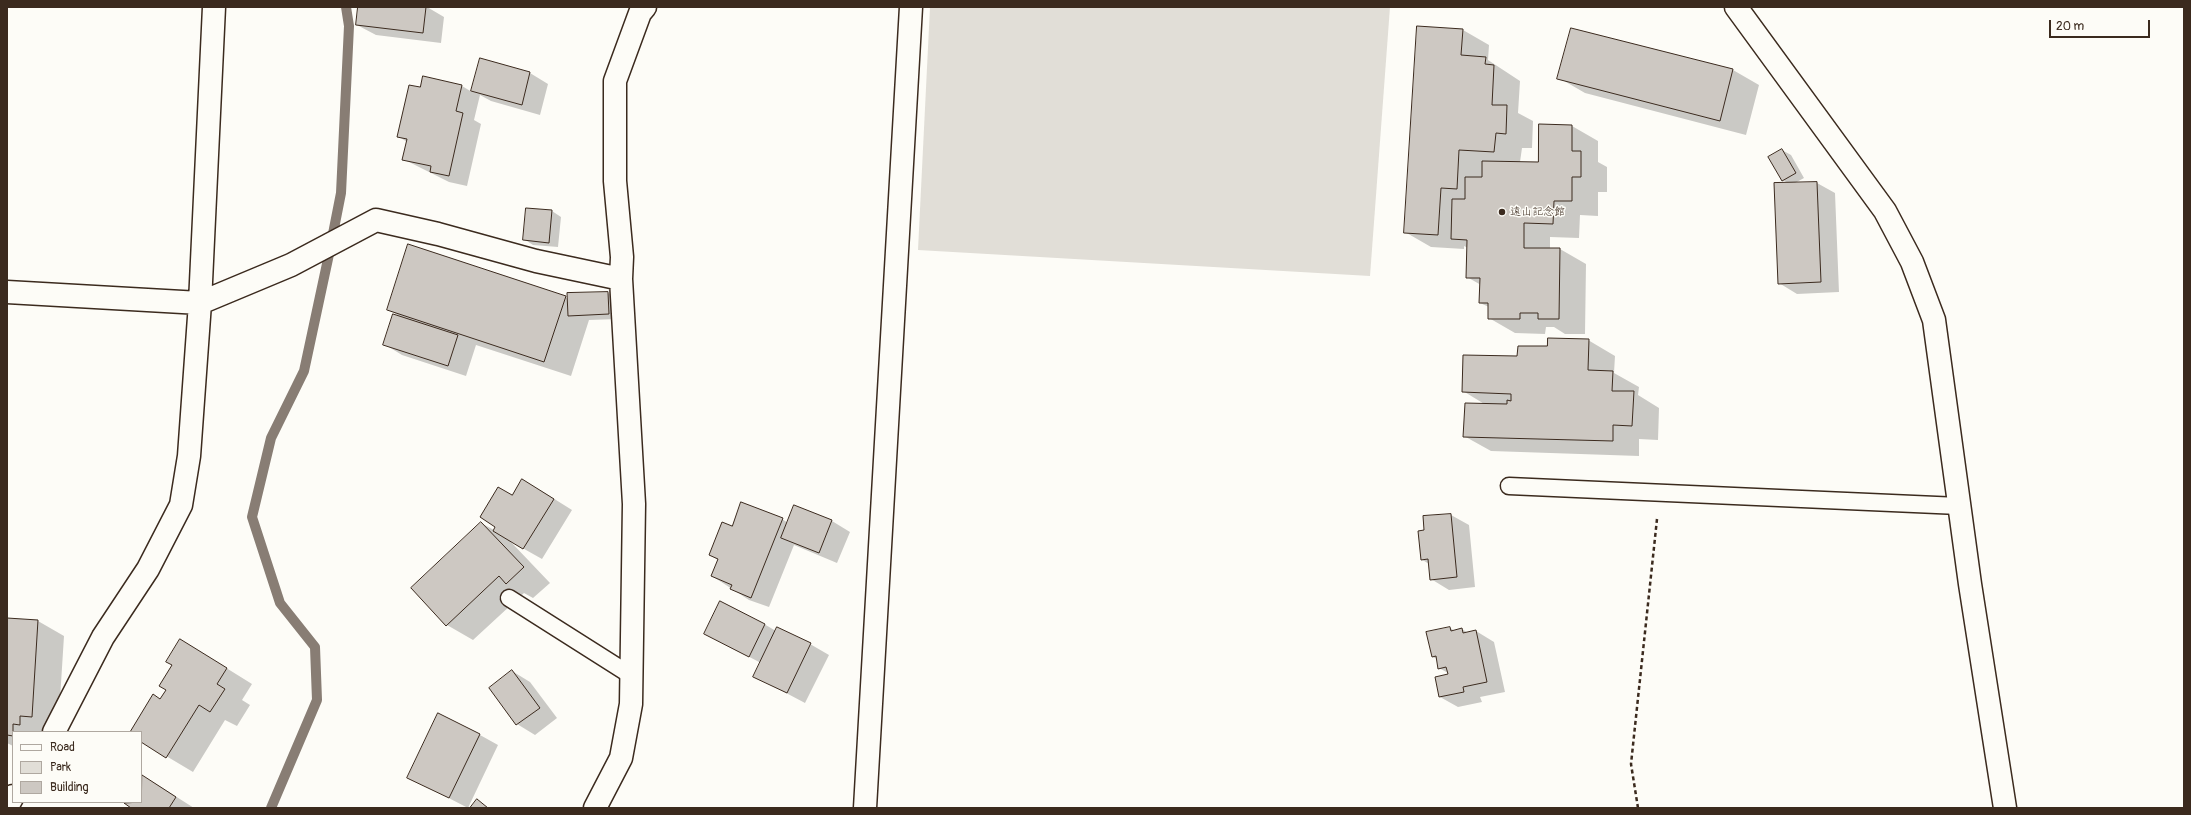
<!DOCTYPE html>
<html>
<head>
<meta charset="utf-8">
<style>
	body { margin:0 }
	#map { position:relative; width:2191px; height:815px; overflow:hidden; background:#fdfcf7; font-family:Pangolin,sans-serif }
	canvas { display:block }
	.frame { position:absolute; inset:0; border:8px solid #3b2a1e; pointer-events:none }
	.legend { position:absolute; left:12px; top:731px; width:130px; height:72px; box-sizing:border-box; background:#fdfcf7; border:1px solid #afa8a0; margin:0; padding:5px 7px; list-style:none; font-size:12px; color:#3b2a1e }
	.legend li { display:flex; align-items:center; gap:8px; height:20px }
	.legend b { width:20px; border:1px solid #afa8a0 }
	.scale { position:absolute; left:2049px; top:20px; width:101px; height:18px; box-sizing:border-box; border:2px solid #3b2a1e; border-top:0; padding-left:5px; font-size:12px; line-height:14px; white-space:nowrap; color:#3b2a1e; -webkit-text-stroke:3px #fdfcf7; paint-order:stroke }
</style>
</head>
<body>
<div id="map">
<canvas width="2191" height="815"></canvas>
<div class="frame"></div>
<ul class="legend">
<li><b style="height:5px;background:#fdfcf7"></b>Road</li>
<li><b style="height:11px;background:#e1ded7"></b>Park</li>
<li><b style="height:11px;background:#cdc8c2"></b>Building</li>
</ul>
<div class="scale">20 m</div>
</div>
<script>
const ctx = document.querySelector('canvas').getContext('2d');
ctx.lineJoin = 'round';
function fill(path, color) { ctx.fillStyle = color; ctx.fill(path, 'evenodd'); }
function trace(path, color, width, dash) { ctx.strokeStyle = color; ctx.lineWidth = width; ctx.lineCap = dash ? 'butt' : 'round'; ctx.setLineDash(dash || []); ctx.stroke(path); }
function label(font, color, halo, rows, align = 'center') {
  ctx.font = font + ' Pangolin,"Klee One",sans-serif'; ctx.lineWidth = 3; ctx.setLineDash([]); ctx.textBaseline = 'middle'; ctx.strokeStyle = halo; ctx.fillStyle = color; for (const [text, x, y, turn = 0] of rows) {
    ctx.save(); ctx.translate(x, y); ctx.rotate((+turn || 0) * Math.PI / 180); ctx.textAlign = isNaN(turn) ? turn : align; if (halo) ctx.strokeText(text, 0, 0); ctx.fillText(text, 0, 0); ctx.restore();
  }
}
fill(new Path2D(`
	M930,7H1390L1370,276L918,250Z`), '#e1ded7');
fill(new Path2D(`
	M359,7H427L444,17L441,43L376,35L357,25Z
	M1463,30L1489,45L1488,60L1520,81L1518,113L1533,121L1532,148H1522L1520,162L1539,163L1540,125L1572,126L1598,141V162L1607,167V192H1598V216L1580,215L1579,238L1550,237V249H1560L1586,264L1585,334H1565L1554,327H1546L1545,334L1515,333L1489,318V307L1480,303L1481,285L1467,277L1468,248L1464,246V249L1431,247L1405,232Z
	M481,60L530,73L548,84L540,115L491,101L480,95L474,120L481,124L467,186L449,182L403,159L407,142L398,136L421,88L462,86L472,92Z
	M1733,70L1759,85L1746,135L1585,93L1559,78Z
	M1782,150L1791,155L1804,178L1795,183H1817L1835,193L1839,292L1797,294L1779,283L1789,184L1783,180Z
	M552,211L561,217L558,247L533,245L524,239Z
	M608,293L617,298L618,319L589,320L571,376L476,345L466,376L402,355L384,344L399,316L388,309L565,297L568,299Z
	M1588,340L1615,356L1614,373L1639,387L1638,395L1659,408L1658,440L1639,439V456L1491,451L1464,436L1486,405L1463,391L1518,357L1548,347Z
	M540,490L572,510L542,559L510,541L550,583L533,598L524,593L473,640L447,625L412,588L481,523L494,530L512,496Z
	M795,506L832,521L850,532L837,563L794,545L769,607L749,600L712,576L718,560L710,555L732,527L782,519L788,523Z
	M1451,515L1469,525L1475,587L1449,590L1431,579L1429,564L1421,559L1425,531Z
	M7,619L38,621L64,636L58,731L13,732V746L7,743Z
	M764,624L776,631L810,644L829,655L805,703L754,676L761,663L705,634Z
	M1450,628L1455,631L1462,629L1468,633L1476,631L1494,642L1505,692L1480,697L1482,702L1458,707L1440,697L1450,674L1439,668L1437,659L1433,657Z
	M207,656L252,684L242,700L250,705L237,726L225,720L193,772L141,741V732H131L161,700Z
	M512,671L530,682L557,718L535,735L517,724Z
	M480,735L498,745L468,808L408,777Z
	M143,776L161,787L194,808H133L125,803L141,802V779Z`), '#0003');
trace(new Path2D(`
	M271,808L317,700L315,647L280,603L252,517L271,438L304,371L328,259L341,193L349,26L346,7`), '#887d74', 10);
const building = new Path2D(`
	M358,7H426L423,33L356,25Z
	M1417,26L1463,29L1461,55L1486,57L1485,64L1494,65L1492,105H1507L1506,134L1496,133L1494,152L1459,150L1457,189L1441,188L1438,235L1404,233Z
	M1571,28L1733,69L1720,121L1557,79Z
	M480,58L530,72L522,105L471,91Z
	M423,76L462,85L456,111L463,113L449,176L430,172L431,166L402,160L407,139L397,137L409,85L420,87Z
	M1539,124L1572,125V151H1581V177H1572V201H1554L1553,224L1524,223V248H1560L1559,319H1538V313H1520V319H1488V303H1479L1480,278H1466L1467,240L1451,239L1452,199H1465V177H1482V161L1538,162Z
	M1782,149L1796,173L1782,181L1768,157Z
	M1817,182L1821,282L1778,284L1774,183Z
	M526,208L552,210L549,243L523,240Z
	M408,244L566,296L544,362L387,310Z
	M608,292L609,314L568,316L567,293Z
	M393,314L458,335L448,366L383,345Z
	M1548,338L1589,339L1588,370L1613,371L1612,391H1634L1632,426L1613,425V441L1463,437L1465,403L1507,404V400L1511,401V394L1462,392L1463,355L1517,356L1518,346H1547Z
	M522,479L554,499L523,549L493,531L495,527L480,517L498,487L512,495Z
	M741,502L783,518L751,598L730,589L732,585L711,576L718,559L709,555L722,522L732,526Z
	M794,505L832,520L819,553L781,538Z
	M1451,514L1457,577L1430,580L1428,559L1421,560L1418,531L1424,530L1423,516Z
	M481,522L524,567L506,584L499,576L446,626L411,588Z
	M720,601L765,624L749,657L704,634Z
	M7,618L38,620L32,717L20,716V725L13,724V736L7,735Z
	M777,627L811,643L787,693L753,677Z
	M1450,627L1451,631L1462,628L1463,633L1476,630L1487,682L1463,687L1464,692L1439,697L1435,677L1448,674L1446,667L1438,669L1436,656L1432,657L1426,632Z
	M180,639L227,668L217,684L225,689L210,712L199,705L166,758L141,742V732H130L153,694L160,699L166,690L159,686L172,665L166,662Z
	M512,670L540,708L516,725L489,688Z
	M438,713L480,734L449,798L407,778Z
	M142,775L176,797L169,808H131L124,803L141,802Z
	M477,799L488,808H470Z`);
fill(building, '#cdc8c2');
trace(building, '#3b2a1e', 1);
const service = new Path2D(`
	M1509,486L1959,506
	M509,598L632,676`);
const minor = new Path2D(`
	M1736,7L1885,211L1912,262L1934,320L1970,584L2005,808
	M7,292L200,303L291,265L376,220L438,234L536,261L621,279
	M54,732L103,637L148,569L181,505L189,456L200,303L214,7
	M7,807L13,796
	M595,808L621,758L631,704L634,504L621,279L622,257L615,181V81L640,13L645,7
	M865,808L911,7`);
trace(service, '#3b2a1e', 19);
trace(minor, '#3b2a1e', 25);
trace(new Path2D(`
	M1638,808L1631,764L1657,519`), '#3b2a1e', 2.5, [4, 3]);
trace(service, '#fdfcf7', 16);
trace(minor, '#fdfcf7', 22);
for (const [x, y, r, color] of [
	[1502,212,4,"#3b2a1e"]
]) { const dot = new Path2D(); dot.arc(x, y, r, 0, 2 * Math.PI); ctx.fillStyle = color; ctx.fill(dot); trace(dot, '#fdfcf7', 1.5); }
label('11px', '#3b2a1e', '#fdfcf7', [
	["遠山記念館",1510,212]
], 'left');
</script>
</body>
</html>
